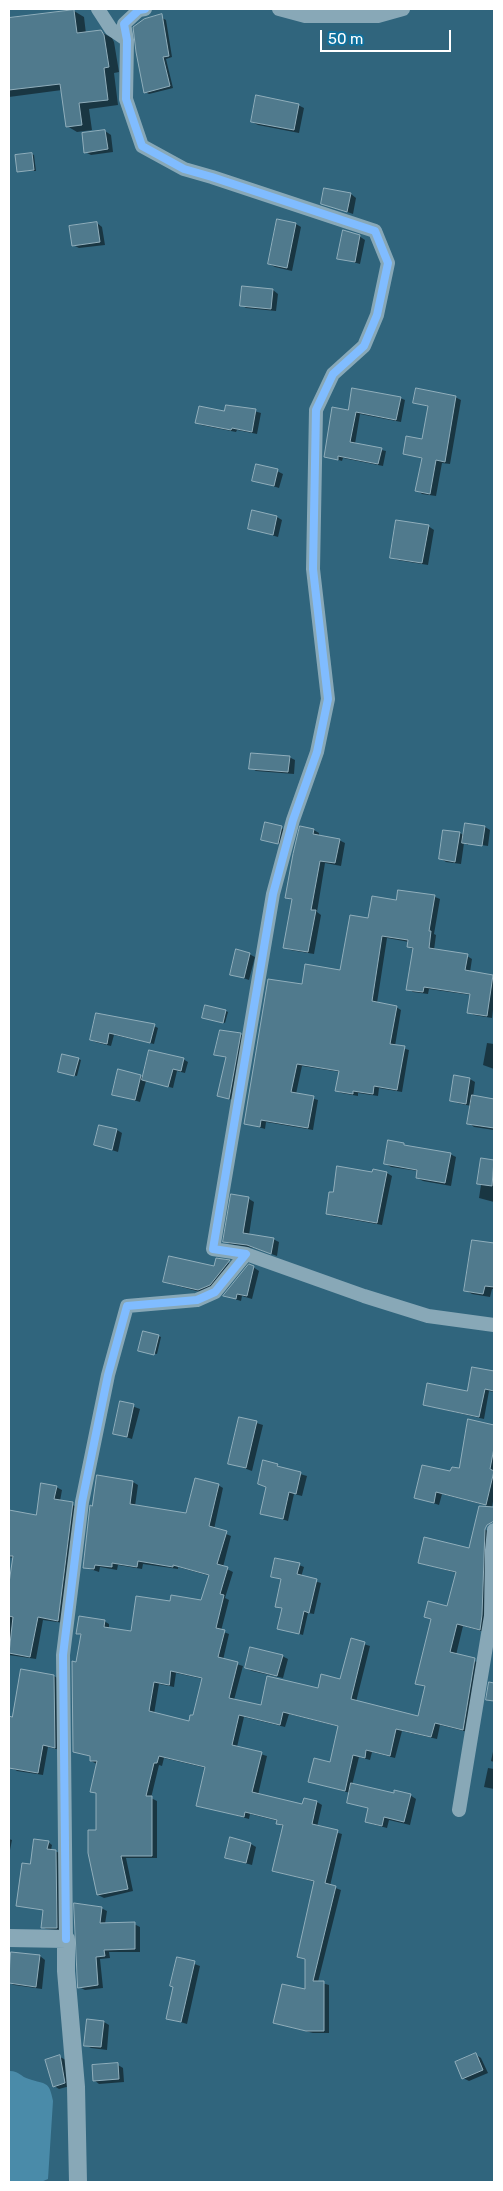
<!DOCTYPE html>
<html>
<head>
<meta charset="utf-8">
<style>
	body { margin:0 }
	#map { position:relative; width:503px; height:2191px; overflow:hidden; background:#30657d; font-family:Rubik,sans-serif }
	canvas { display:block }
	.frame { position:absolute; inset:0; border:10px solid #fff; pointer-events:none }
	.scale { position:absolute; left:320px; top:30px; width:131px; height:22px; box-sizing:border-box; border:2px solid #fff; border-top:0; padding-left:6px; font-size:15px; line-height:18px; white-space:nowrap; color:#fff; -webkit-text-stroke:4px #10719d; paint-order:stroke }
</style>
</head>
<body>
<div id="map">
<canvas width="503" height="2191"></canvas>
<div class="frame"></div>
<div class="scale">50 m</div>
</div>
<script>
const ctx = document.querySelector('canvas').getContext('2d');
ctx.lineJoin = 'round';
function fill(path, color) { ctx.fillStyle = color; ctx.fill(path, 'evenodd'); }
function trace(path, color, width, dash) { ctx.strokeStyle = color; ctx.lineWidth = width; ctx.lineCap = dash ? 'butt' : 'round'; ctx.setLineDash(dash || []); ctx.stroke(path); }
fill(new Path2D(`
	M10,2071C19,2071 21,2077 29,2079C46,2085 49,2080 53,2101L48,2179L41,2182H9Z`), '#4a8ba9');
fill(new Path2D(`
	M74,11L84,17L86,34L101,32L112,38L114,42L119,72L114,73L118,105L89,109L92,130L77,132L67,126L62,90L9,97V19Z
	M162,18L166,20L172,57L166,59L173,88L149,94L145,92Z
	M298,105L304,108L299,133L258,125L252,122Z
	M105,131L111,135L113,152L91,155L85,152Z
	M32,154L34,155L36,171H18Z
	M325,189L351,194L356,198L353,214L322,203Z
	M97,223L102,227L105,245L79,248L73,245Z
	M296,224L301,227L292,271L275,267L269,264Z
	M359,236L365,240L360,264L339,258Z
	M273,290L278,294L276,311L246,308L241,305Z
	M455,397L461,400L450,464L442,463L436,496L422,494L417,490L423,459L404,453L423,441L429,407L415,402Z
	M400,398L405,400L401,422L360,414L355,444L386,451L383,466L343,458L342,461L325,456L349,412Z
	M240,407L261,413L257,434L237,430L236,432L201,425L197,422Z
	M277,471L283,474L279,488L254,480Z
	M277,517L282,520L278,537L249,528Z
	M428,526L434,530L428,565L397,560L391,557Z
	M289,757L295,760L294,774L256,771L251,768Z
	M266,824L284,829L280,844L265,840Z
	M485,827L490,830L488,846L468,843V845L464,843L461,864L446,862L440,858L460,833L465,836Z
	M314,830L319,833V837L339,840L345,843L341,866L325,863L317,912L321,915L314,954L290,950L284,947L293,901L287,897Z
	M435,897L440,899L434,934L436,935L434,950L467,956L472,959L470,972L494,977V1001L492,1018L474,1015L469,1012L471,995L429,989L428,994L413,992L408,989L414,950L408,947L409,942L387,938L377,1003L396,1007L401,1010L395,1046L409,1050L402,1092L379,1088L378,1096L358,1093V1096L341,1093L336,1090L340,1072L302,1066L296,1094L318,1100L313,1130L266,1122L265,1129L245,1123L303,986L341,971L369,920L397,901Z
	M249,954L255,957L249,980L232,974Z
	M226,1011L228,1012L225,1023L206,1018Z
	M97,1014L154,1026L158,1028L154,1044L114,1035L111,1046L95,1042L91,1040Z
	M240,1034L244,1037L233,1100L218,1096L227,1058L216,1054Z
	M487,1043L494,1044V1069L483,1065Z
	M78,1059L81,1060L77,1076L61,1073Z
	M183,1059L188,1062L185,1073L177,1071L173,1088L146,1081L140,1102L114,1094L140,1076L144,1078Z
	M455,1077L470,1079L475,1082L473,1097L494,1100V1130L474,1127L469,1123L471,1106L457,1103L451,1100Z
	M117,1130L122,1133L118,1152L96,1145Z
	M403,1144L409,1147L450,1154L456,1157L451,1186L423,1181L417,1178L418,1171L391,1167L386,1164Z
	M482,1160L494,1162V1202L479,1198L481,1185L478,1183Z
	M387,1173L392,1176L382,1225L332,1216L327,1213Z
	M249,1199L254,1202L249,1235L273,1239L279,1242L277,1256L254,1248L230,1244L224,1241Z
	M473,1241L494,1244V1289H492L490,1297L472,1294L465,1290Z
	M217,1260L234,1264L204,1293L170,1284L165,1281L215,1268Z
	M253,1267L259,1271L252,1299L242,1296L241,1301L225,1296Z
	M158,1336L161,1337L157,1354L141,1351Z
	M473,1369L494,1373V1392L489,1391L484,1419L424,1405L468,1393Z
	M121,1402L140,1409L132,1439L114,1433Z
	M240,1418L263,1425L252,1471L230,1463Z
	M469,1421L494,1426V1496L492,1507L442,1494L439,1505L416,1497L451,1473L460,1470Z
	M277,1465L283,1469L307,1476L302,1496L294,1494L288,1521L262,1513L267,1488L259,1484Z
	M98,1476L133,1482L138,1485L135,1506L187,1515L218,1485L223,1488L214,1529L231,1536L223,1567L233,1572L225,1598L229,1600L221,1631L229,1634L223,1660L243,1666L234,1700L261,1707L319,1690L341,1680L351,1640L370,1646L356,1702L419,1717L426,1687L417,1684L432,1620L425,1617L448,1607L457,1573L419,1563L470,1549L475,1526L491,1532L485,1632L463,1626L456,1655L480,1663L468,1732L440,1725L437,1739L402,1731L395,1758L372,1752L370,1760L359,1757L352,1785L395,1794L410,1795L416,1799L410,1825L389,1820L387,1828L372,1824L367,1821L370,1809L348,1802L350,1793L310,1781L331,1763L340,1727L289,1714L285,1727L244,1717L237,1747L267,1756L258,1795L303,1806L317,1802L322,1805L317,1827L342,1834L330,1886L341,1890L318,1982L329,1985V2033H313L274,2023L306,1991V1960L299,1957L315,1882L273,1871L284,1827L277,1823L278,1821L250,1814L249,1819L198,1805L206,1768L164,1758L162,1766L159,1765L151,1798L157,1801V1858H126L133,1891L104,1898L98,1895L97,1794L92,1791L97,1764L91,1761V1757L74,1751L77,1663L82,1636L78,1633L104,1621L109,1624V1629L132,1633L171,1603L202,1601L210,1576L178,1567V1569L143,1564L142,1569L118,1565L117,1570L100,1567L99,1572L84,1567ZM176,1673L203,1679L194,1717L190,1722L154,1714L159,1684L174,1687Z
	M56,1487L62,1490L60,1501L78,1507L64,1623L43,1620L36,1659L9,1655V1591L14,1558L9,1557V1511L37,1516Z
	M299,1565L304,1567L301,1577L321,1583L314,1614L308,1613L303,1635L279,1628L283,1609L276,1606L282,1580L272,1576Z
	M282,1656L288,1659L283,1678L252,1671L246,1668Z
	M22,1671L54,1676L59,1679L60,1750L48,1747L43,1775L17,1771L12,1768L15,1749L9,1748V1718H13Z
	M494,1747V1762L491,1761Z
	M488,1768L494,1769V1789L484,1787Z
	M9,1839L12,1840L9,1855Z
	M48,1842L52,1845L51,1850L60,1853V1930L46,1929L42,1927L44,1910L18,1905L31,1866Z
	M251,1844L256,1847L252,1865L226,1858Z
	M101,1908L107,1911L105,1924H134L140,1927V1952H109L110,1958L100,1959L103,1988L85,1990L79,1987Z
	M12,1953L40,1956L45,1960L42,1989L14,1985L9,1983Z
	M178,1958L200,1966L187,2024L167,2018L174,1987Z
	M104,2022L109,2025L107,2050L91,2048L85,2045Z
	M475,2054L481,2058L488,2073L469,2081L463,2078Z
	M60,2057L66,2060L70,2086L59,2089L54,2086L46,2060Z
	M118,2065L123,2068L124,2082L99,2084L94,2080Z`), '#0007');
const building = new Path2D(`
	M74,10L77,33L101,30L104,35L109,67L104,68L108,100L79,103L82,125L66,127L60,84L9,90V18Z
	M162,14L169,56L163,57L170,86L144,93L136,52L133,27L144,19Z
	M256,95L299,104L294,130L251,122Z
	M105,130L108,149L84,153L82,133Z
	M32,153L34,170L17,172L15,155Z
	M324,188L351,193L347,212L321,204Z
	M277,219L296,223L287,268L268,264Z
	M97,222L100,242L72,246L69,226Z
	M343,230L360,235L355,262L337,259Z
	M242,286L273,289L271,309L240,306Z
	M352,388L401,397L396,420L356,412L350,442L382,448L378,464L338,456V460L324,457L332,407L348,410Z
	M416,388L456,396L445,462L436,460L430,494L415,491L422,458L403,454L406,436L422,439L428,406L413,403Z
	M226,405L256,409L252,432L232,428L231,430L195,423L199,406L224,411Z
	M256,464L278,469L274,486L252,481Z
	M252,510L277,516L273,535L248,529Z
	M396,520L429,525L422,563L390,558Z
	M251,753L290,756L288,772L249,769Z
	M265,822L282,826L278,844L261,840Z
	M465,823L485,826L482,846L462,843Z
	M300,826L314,829L313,834L340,839L335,863L320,861L311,910H316L308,952L283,948L292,899L285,898L293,854Z
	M443,830L460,832L455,862L439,859Z
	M398,890L435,895L429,931H431L429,948L468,954L465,970L493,975L487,1016L467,1013L470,994L424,987L423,992L406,990L413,948L407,947L408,940L382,936L372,1001L397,1006L390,1044L405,1046L397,1090L374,1086L373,1094L353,1091V1094L335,1091L339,1071L297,1064L291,1092L314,1096L308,1128L261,1120L260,1127L244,1124L268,979L302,984L305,964L340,970L350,915L368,918L372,896L396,900Z
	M236,949L250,953L244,978L230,975Z
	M205,1005L226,1010L223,1023L202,1018Z
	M96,1013L155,1024L150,1043L109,1033L107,1044L90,1040Z
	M220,1030L241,1033L229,1099L217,1096L226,1057L214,1055Z
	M149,1050L184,1058L181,1071L173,1069L168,1087L142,1080Z
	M62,1054L79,1058L74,1076L58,1072Z
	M118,1069L141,1075L135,1100L112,1095Z
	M454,1075L470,1078L466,1104L450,1101Z
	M472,1095L494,1099V1128L467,1124Z
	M99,1125L117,1129L112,1150L94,1145Z
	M388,1140L404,1143V1145L451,1153L445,1183L416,1178L417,1170L384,1164Z
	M481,1158L494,1160L492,1186L477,1184Z
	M337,1166L372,1172L373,1169L387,1172L377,1223L326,1214L329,1192H333Z
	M231,1194L249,1197L243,1233L274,1238L271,1254L247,1245L223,1242Z
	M472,1240L494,1243V1287L485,1286L483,1294L464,1291Z
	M169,1256L214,1266L216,1258L230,1260L210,1285L198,1290L163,1282Z
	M249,1264L254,1266L247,1296L237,1294L236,1299L223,1296Z
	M143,1331L159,1335L154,1355L138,1351Z
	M472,1367L494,1371V1391L485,1389L479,1417L423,1405L427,1383L467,1391Z
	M120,1401L134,1404L127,1437L113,1434Z
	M239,1417L257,1421L246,1468L228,1464Z
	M468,1419L494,1425V1448L490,1469L494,1471L486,1505L436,1492L434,1503L414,1498L422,1465L450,1471L452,1467L459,1468Z
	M263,1460L278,1464L277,1466L301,1472L296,1494L289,1492L283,1519L260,1514L266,1487L258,1484Z
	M97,1475L133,1481L130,1504L186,1513L195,1478L219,1484L209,1526L227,1531L217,1564L228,1567L220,1594L224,1595L216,1628L225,1630L218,1657L238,1662L229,1698L261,1705L267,1676L318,1688L321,1674L340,1679L351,1638L365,1642L351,1699L418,1716L425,1686L415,1684L431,1619L424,1617L428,1601L447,1606L456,1572L418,1563L424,1537L469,1548L479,1506L494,1507V1521L487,1525L485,1529L482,1615L480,1630L457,1624L450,1652L475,1658L463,1730L435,1723L431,1737L396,1729L390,1756L366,1750L365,1758L353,1755L345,1791L308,1782L314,1758L330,1762L338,1726L283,1712L280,1725L239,1715L232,1745L262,1752L252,1792L302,1804L304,1798L317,1801L312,1824L338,1830L325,1883L336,1886L313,1981H324V2031H306L273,2023L282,1984L305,1989V1959L297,1957L314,1881L272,1871L283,1825L276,1824L277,1820L245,1812L244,1817L196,1806L205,1767L159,1756L157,1763H154L146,1796H152V1856H121L128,1889L97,1895L88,1853V1830H96V1793L90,1792L97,1761H90V1756L73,1752L72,1661L76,1662L81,1634H76L79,1616L105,1620L104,1627L131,1631L136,1596L170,1601L171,1595L201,1600L209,1575L173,1565V1567L138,1561L137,1567L112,1563V1567L95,1565L94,1569L83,1568L90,1505L92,1506ZM171,1671L202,1678L193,1715H190L189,1721L149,1711L154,1682L169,1685Z
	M41,1483L57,1486L54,1499L73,1502L58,1621L38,1617L30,1657L9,1653L13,1617L9,1616V1583L13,1556H9V1510L36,1515Z
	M275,1558L300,1563L297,1574L317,1579L309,1613L304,1611L299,1634L277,1629L282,1608L275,1607L281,1579L271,1577Z
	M250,1647L283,1655L277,1676L245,1668Z
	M21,1669L54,1675L55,1748L43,1745L38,1773L9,1768V1716L12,1717Z
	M489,1682L494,1683V1701L486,1700Z
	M351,1783L394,1793V1790L411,1794L404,1822L384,1817L382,1826L365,1822L368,1808L347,1803Z
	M230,1837L251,1843L246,1863L225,1858Z
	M34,1839L49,1841L47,1849L56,1850L57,1928H41L43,1910L16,1906L22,1863L30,1864Z
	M74,1903L102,1907L100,1923L135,1922V1949L104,1950L105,1956L96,1957L98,1985L78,1988Z
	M11,1952L40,1955L36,1987L9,1983Z
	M177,1957L195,1961L181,2022L166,2019L173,1987L170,1986Z
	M87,2019L104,2021L101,2047L84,2046Z
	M476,2053L483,2070L462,2079L455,2062Z
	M60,2055L65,2083L53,2087L45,2060Z
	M118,2063L119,2079L93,2081L92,2065Z`);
fill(building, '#507a8d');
trace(building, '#90aebb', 1);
trace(new Path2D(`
	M98,9L111,29L127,40
	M279,9L305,16H378L403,9
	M246,1254L364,1296L428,1316L494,1325
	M459,1810L491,1616L492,1550L494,1530
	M66,1939L63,1655L82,1502L108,1375L127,1306L197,1300L215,1292L246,1254L213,1249L273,894L293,820L317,752L328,699L313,569L316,410L333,374L364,346L377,315L388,263L375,231L212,177L184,169L142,146L126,99L127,40L124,24L139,10L145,9`), '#88a8b7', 14);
trace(new Path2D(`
	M9,1938L66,1939V1971L76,2087L78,2182`), '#88a8b7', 18);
trace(new Path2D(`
	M66,1939L63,1655L82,1502L108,1375L127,1306L197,1300L215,1292L246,1254L213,1249L273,894L293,820L317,752L328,699L313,569L316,410L333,374L364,346L377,315L388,263L375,231L212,177L184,169L142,146L126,99L127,40L124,24L139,10L145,9`), '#80bcff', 8);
</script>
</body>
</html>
